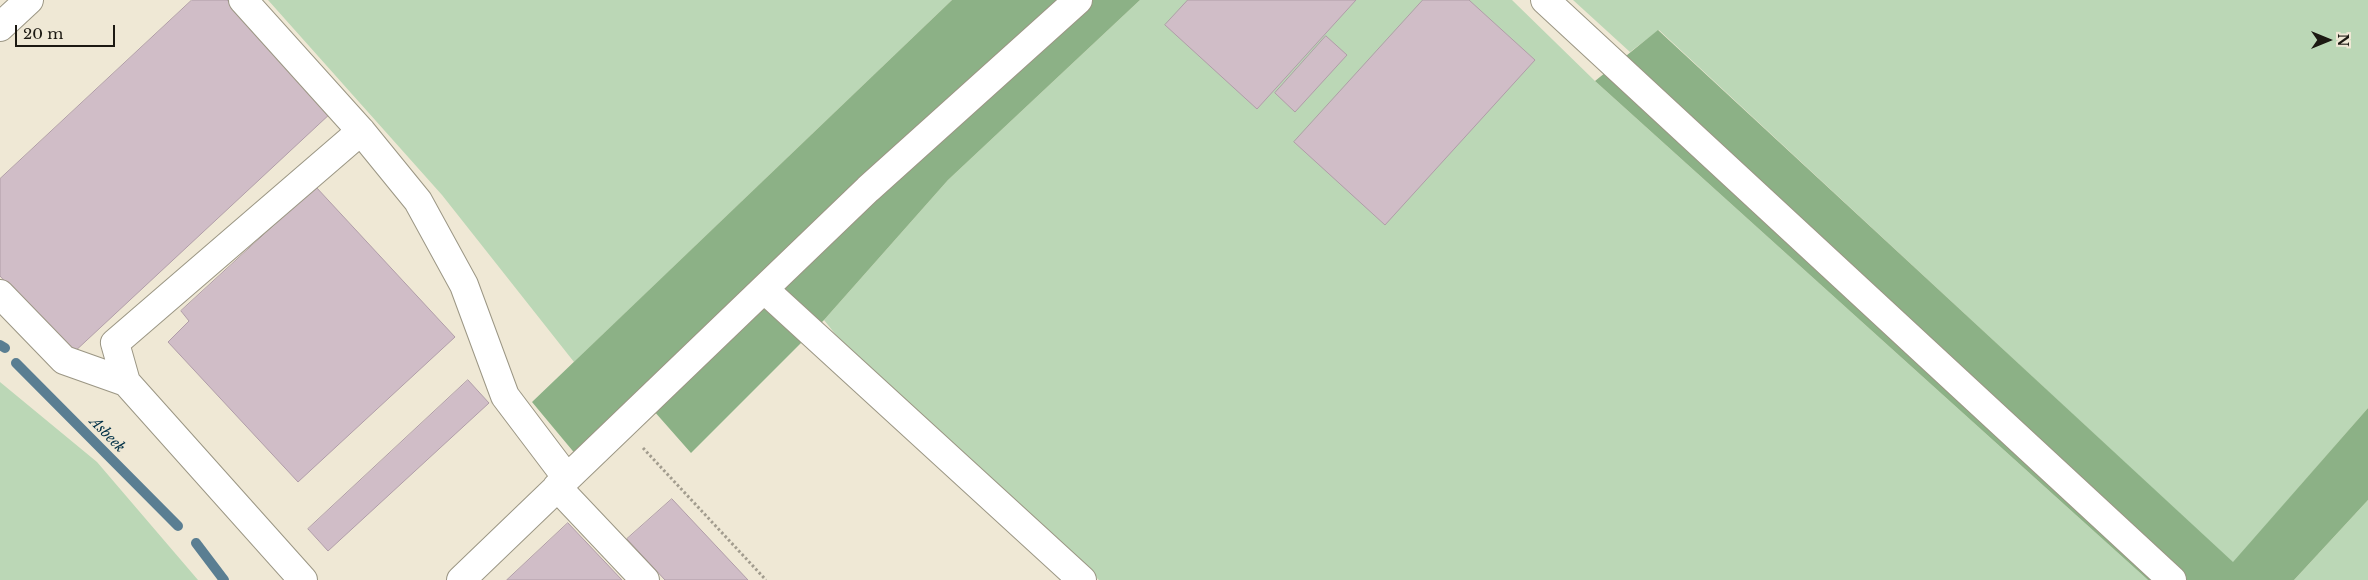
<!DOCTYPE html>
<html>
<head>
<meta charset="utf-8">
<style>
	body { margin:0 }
	#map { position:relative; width:2368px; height:580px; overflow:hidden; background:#efe8d5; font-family:"Libre Baskerville",serif }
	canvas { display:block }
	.north { position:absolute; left:2303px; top:15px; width:50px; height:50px; -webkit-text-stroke:4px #efe8d5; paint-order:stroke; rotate:90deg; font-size:14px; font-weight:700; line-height:20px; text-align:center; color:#1c1912 }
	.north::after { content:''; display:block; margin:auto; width:18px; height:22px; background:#1c1912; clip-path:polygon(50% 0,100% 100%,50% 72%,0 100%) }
	.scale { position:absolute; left:15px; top:25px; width:100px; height:22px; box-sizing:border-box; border:2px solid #1c1912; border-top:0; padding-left:6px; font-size:15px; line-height:18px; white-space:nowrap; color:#1c1912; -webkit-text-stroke:4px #efe8d5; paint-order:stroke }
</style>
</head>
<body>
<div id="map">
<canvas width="2368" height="580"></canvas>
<div class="north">N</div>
<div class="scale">20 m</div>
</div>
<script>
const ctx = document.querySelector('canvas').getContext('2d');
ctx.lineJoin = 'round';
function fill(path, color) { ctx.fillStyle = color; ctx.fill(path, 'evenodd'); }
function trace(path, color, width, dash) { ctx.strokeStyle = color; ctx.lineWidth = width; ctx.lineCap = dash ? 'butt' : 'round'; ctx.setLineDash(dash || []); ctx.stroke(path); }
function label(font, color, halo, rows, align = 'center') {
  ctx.font = font + ' "Libre Baskerville",serif'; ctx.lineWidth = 4; ctx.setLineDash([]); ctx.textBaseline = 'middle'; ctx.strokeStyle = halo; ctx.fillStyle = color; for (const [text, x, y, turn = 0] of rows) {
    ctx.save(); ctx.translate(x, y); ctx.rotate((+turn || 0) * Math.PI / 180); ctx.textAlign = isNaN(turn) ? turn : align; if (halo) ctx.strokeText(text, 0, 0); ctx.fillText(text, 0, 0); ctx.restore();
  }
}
fill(new Path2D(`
	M268,0H952L574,362L442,195Z
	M1140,0H1512L1595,81L2148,580H1099L844,345L824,320L948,180Z
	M1573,0H2368V408L2233,563L1659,30L1630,52Z
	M0,382L97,462L198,580H0Z
	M2368,500V580H2294Z`), '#bbd7b6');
fill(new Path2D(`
	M952,0H1140L948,180L824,320L691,453L646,402L577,456L532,402Z
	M1658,30L2233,562L2368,408V500L2294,580H2148L1595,81Z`), '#8cb186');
trace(new Path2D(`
	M0,345L5,348
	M16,363L178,526
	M196,543L224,580`), '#5a7e92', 10);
const building = new Path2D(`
	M192,0H227L332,112L72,354L0,276V179Z
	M1188,0H1356L1257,109L1165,25Z
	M1423,0H1469L1535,60L1385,225L1294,142Z
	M1326,36L1347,55L1295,112L1275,93Z
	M316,187L455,337L298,482L168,342L189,321L181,311Z
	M468,380L489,403L328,551L308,529Z
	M672,499L748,580H665L627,539Z
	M568,523L622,580H507Z`);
fill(building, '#d0bdc7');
trace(building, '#b09da8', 1);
const minor = new Path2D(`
	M243,0L361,131L418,201L464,285L505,396L567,478
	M1545,0L2172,580
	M0,27L29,0
	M764,289L1082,580
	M0,294L64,360L126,382
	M557,487L645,580
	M303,580L126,382L115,343L361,131
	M461,580L868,189L1078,0`);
trace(minor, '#9b9684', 30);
trace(new Path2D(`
	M643,448L766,580`), '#a29c8e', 3, [2.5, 2.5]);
trace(minor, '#fff', 28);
label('italic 14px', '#003046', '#efe8d5', [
	["Asbeek",107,435,45]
]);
</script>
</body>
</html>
